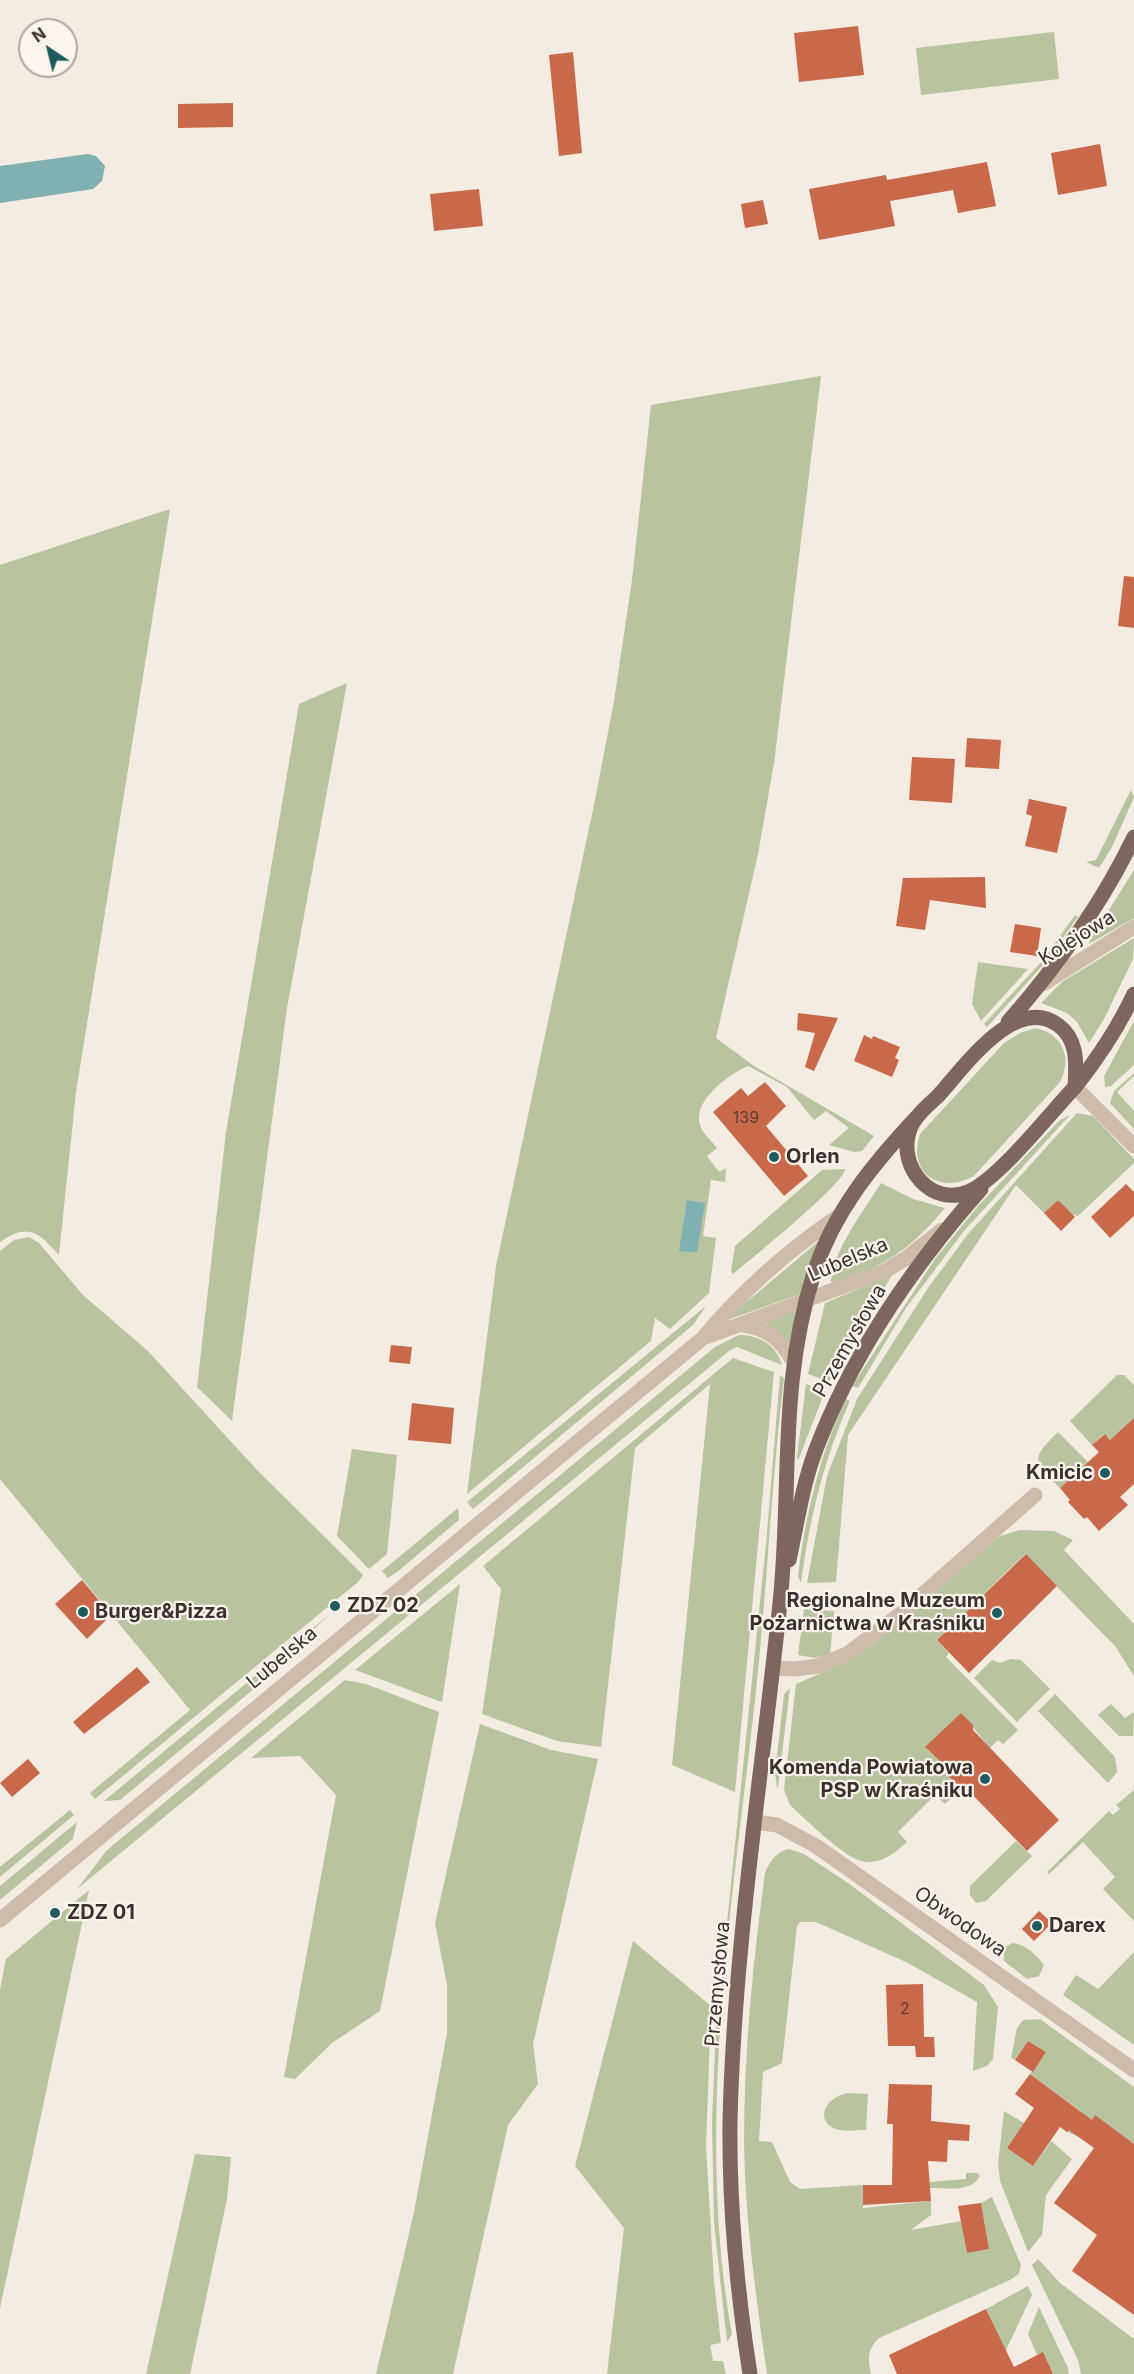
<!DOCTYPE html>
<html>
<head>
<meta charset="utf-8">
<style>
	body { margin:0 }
	#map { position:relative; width:1134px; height:2374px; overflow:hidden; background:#f4ebe1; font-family:Inter,sans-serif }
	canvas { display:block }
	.north { position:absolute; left:18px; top:18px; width:60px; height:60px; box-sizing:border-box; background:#fbf5ee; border:2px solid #aea6a0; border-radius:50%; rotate:325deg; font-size:16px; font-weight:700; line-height:24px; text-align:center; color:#3b302b }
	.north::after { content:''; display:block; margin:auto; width:21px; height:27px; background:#1f5a5e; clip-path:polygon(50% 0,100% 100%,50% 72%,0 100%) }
</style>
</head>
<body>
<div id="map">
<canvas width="1134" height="2374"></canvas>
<div class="north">N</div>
</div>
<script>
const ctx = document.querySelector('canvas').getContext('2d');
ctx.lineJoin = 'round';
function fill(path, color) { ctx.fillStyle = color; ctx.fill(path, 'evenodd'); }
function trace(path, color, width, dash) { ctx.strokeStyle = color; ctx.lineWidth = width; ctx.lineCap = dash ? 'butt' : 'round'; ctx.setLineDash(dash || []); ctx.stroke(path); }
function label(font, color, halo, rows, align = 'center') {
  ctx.font = font + ' Inter,sans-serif'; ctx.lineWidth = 4.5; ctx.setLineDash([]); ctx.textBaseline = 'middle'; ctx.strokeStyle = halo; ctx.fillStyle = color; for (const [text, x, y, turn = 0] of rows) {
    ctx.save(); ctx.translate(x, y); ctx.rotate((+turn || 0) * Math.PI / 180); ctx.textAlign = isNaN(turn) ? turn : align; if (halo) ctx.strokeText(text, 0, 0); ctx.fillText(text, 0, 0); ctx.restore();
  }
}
fill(new Path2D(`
	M1054,32L1059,79L921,95L916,48Z
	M821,376L774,763L758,854L716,1038L754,1066L874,1136L862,1151L854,1152L829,1145L849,1128L826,1111L814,1120L787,1087L748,1066C729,1074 692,1101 700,1125C702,1133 712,1141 717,1148L707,1156L719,1172L726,1168L725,1182L711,1180L703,1236L716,1238L709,1293L670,1329L655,1318L651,1341L467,1494L496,1266L595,800L614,701L632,580L651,405Z
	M170,509L76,1092L59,1255C39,1233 29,1222 0,1242V565Z
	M347,683L287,1008L232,1421L197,1387L226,1132L299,704Z
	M1131,790L1134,797L1112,847L1099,868L1086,862L1096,860Z
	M1134,870V918L1089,944V942Z
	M1075,915L1078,917L1044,964L987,1027L984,1024L1042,961Z
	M1134,938L1133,959L1104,1019L1089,1043L1077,1022L1067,1013L1041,1003L1062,982Z
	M978,962L1028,969L981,1021L972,1004Z
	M1134,1021V1065L1111,1086L1105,1087L1104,1076Z
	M1035,1028C1062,1033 1073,1057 1060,1082L974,1176C940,1195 907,1173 920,1134L1004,1043L1020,1033Z
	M1134,1073V1076L1117,1092L1134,1111V1129L1110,1103L1114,1091Z
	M1077,1113L1093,1116L1134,1159V1163L1078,1216L1071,1214L1058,1200L1044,1213L1016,1185L848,1435L836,1582L807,1583L827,1476L857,1399L928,1288L968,1234Z
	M1070,1115L964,1231L906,1308L858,1388L852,1386L935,1259L978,1206L1060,1120Z
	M845,1169C845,1183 750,1260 733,1274L731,1271L735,1246L822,1170Z
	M881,1183L913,1199L945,1208C920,1238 896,1260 858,1274C850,1277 840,1283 831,1282C832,1252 865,1209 881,1183Z
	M29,1237L39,1243L83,1295L148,1351L257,1470L363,1575L358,1582L95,1799L90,1793L190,1710L0,1479V1251L14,1240Z
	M820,1240L803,1293L730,1319V1316Z
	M892,1275L829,1382L808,1374L825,1303Z
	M706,1306L693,1325L473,1509L467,1502Z
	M799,1309L790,1343L766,1323V1322Z
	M739,1335C759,1335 777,1345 782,1365L737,1347L729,1351L77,1889L107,1850L715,1347Z
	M733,1358L774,1372L735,1792L672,1765L710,1384L635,1448L601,1747L557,1741L482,1714L501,1589L483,1566Z
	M780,1375L784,1378C771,1485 767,1593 755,1700C732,1909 695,2124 732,2334L727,2342L714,2223L712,2121L716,2029L766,1544Z
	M1117,1375H1124L1134,1385V1418L1111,1440L1104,1434L1092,1445L1070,1421Z
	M806,1384L825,1391L798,1461L797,1457Z
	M846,1399L850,1401C823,1462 810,1517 801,1583L798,1576C806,1514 819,1456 846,1399Z
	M1058,1432L1088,1462L1060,1488C1033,1461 1030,1459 1058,1432Z
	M352,1449L397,1455L387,1554L369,1569L337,1536Z
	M458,1508L459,1520L397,1572L388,1578L382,1571Z
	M1020,1530L1054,1531L1073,1540L1064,1550L1134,1624V1676L1115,1646L1025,1554L937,1640L949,1653L946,1657L1018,1730L1003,1744L998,1740L990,1748L961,1713L926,1748L944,1765V1772L958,1785L964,1786L945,1804L935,1795L898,1832L907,1842C895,1853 879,1866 861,1861C844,1857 804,1818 790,1805L784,1790L796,1684L846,1662L876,1642L1000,1536Z
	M460,1584L442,1702L355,1670Z
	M804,1609L834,1611L830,1654L815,1658L798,1655Z
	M331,1613L316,1627L284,1664L120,1800L104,1801Z
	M1011,1659L1021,1660L1050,1689L1017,1722L974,1678L992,1660L1000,1663Z
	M345,1680L366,1684L439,1712L380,2011L332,2043L295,2079L284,2077L336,1795L300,1756L251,1758Z
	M790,1688L778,1787L777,1788L775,1773L784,1694Z
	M1055,1694L1115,1757L1117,1772L1108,1783L1038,1711Z
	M1111,1704L1125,1718L1134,1712L1133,1736H1119L1098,1715Z
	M480,1724L551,1750L598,1759L533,2044L538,2084L508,2125L453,2374H376L414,2212L447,2033V1985L435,1923Z
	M1134,1790V1921L1103,1889L1115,1877L1083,1842L1049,1874L1047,1872L1109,1811L1113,1815L1120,1809L1116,1805Z
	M70,1810L74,1815L0,1877V1867Z
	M77,1822L73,1839L0,1900V1886Z
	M1016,1841L1032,1856L986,1901L976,1903L970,1895V1886Z
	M789,1849L804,1854L848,1883L984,1985L998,2007L993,2059L987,2066L973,2071L977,2002L906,1962L816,1922H800L797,1926L782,2063L763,2072L759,2141L772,2142L790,2182L800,2189L863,2185V2208L931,2201V2215L911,2230L961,2221L967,2253L989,2249L981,2203L992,2197L1021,2265L1019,2274L1010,2280L879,2338C867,2350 868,2358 871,2374H767C756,2297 745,2220 744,2142C744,2053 753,1961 765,1873C769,1862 777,1851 789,1849Z
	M89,1890L0,2308V1990L6,1959Z
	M633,1941L711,2006L706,2147L714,2281L721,2343L710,2345L713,2361H723L726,2374H607L624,2228L575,2166Z
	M1012,1943C1025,1944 1036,1954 1044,1965L1039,1976L1027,1979L1004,1961V1948Z
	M1134,1952V2045L1063,1995L1076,1975L1098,1989Z
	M1040,2019L1134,2087V2144L1095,2116L1079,2137L1067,2132L1082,2112L1030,2074L1046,2052L1028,2041L1015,2060L1011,2058L1017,2028L1023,2020Z
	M848,2093L868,2094L866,2130C858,2130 844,2132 836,2129C814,2121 825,2097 848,2093Z
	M1004,2111L1024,2123L1007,2148L1033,2166L1051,2141L1072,2159L1046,2195L1042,2235L1028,2252L1000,2181L998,2164Z
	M195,2154L231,2157L227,2199L190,2374H146Z
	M966,2173H977L980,2176C971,2193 946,2188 930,2188L929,2182L966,2179Z
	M1038,2259L1060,2283L1134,2339V2374H1081L1078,2360L1032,2265Z
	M1028,2286L1032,2295L1006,2350L958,2374H938L1002,2343L986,2309Z
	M1039,2307L1068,2368L1069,2374H1053L1043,2353L1037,2355L1028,2334Z`), '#b8c4a0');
fill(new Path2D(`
	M88,154L96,156L105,166L102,181L93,189L0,203V166Z
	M687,1200L705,1203L697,1252L679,1251Z`), '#7fb0b2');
fill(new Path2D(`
	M858,26L864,75L799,82L794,33Z
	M573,52L582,153L559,156L549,55Z
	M233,103V127L178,128V104Z
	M1100,144L1107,186L1058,195L1051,153Z
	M987,162L996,206L958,213L953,190L890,201L895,226L819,240L809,189L886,175L887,180Z
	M479,189L483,226L434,231L430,194Z
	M763,200L768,224L745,228L741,204Z
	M1124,576L1134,577V628L1118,626Z
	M967,738L1001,740L999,769L965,767Z
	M912,757L955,759L952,803L909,800Z
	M1029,799L1067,807L1057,853L1025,846L1032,816L1026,814Z
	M985,877L986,908L930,900L925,930L896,926L903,878Z
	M1015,924L1041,928L1037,956L1010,952Z
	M798,1013L838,1018L814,1071L805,1067L815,1033L797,1030Z
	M864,1035L872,1039L873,1036L900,1047L895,1058L899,1060L892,1077L854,1061Z
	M765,1082L786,1106L766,1126L808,1176L784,1196L713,1112L741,1088L748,1096Z
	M1126,1184L1134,1192V1216L1110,1238L1091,1217Z
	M1058,1200L1075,1217L1061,1231L1044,1213Z
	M391,1345L412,1347L410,1364L389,1362Z
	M412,1403L454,1408L451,1444L408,1440Z
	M1134,1418V1484L1120,1497L1128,1505L1099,1531L1087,1517L1084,1519L1068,1502L1070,1500L1060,1488L1099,1452L1092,1445L1105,1434L1110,1440Z
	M1026,1554L1057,1586L969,1673L937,1640Z
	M82,1580L111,1615L87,1639L55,1604Z
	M137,1667L150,1682L84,1734L73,1722Z
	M961,1713L973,1725V1730L1059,1820L1027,1851L964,1786L958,1785L944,1772V1765L925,1747Z
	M28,1759L40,1773L12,1797L0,1783Z
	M1039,1911L1052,1923L1034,1941L1022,1929Z
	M923,1984L924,2037H934L935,2057H916L915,2046H888L886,1985Z
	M1028,2041L1046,2052L1033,2072L1015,2060Z
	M1030,2074L1092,2120L1095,2115L1134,2144V2315L1072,2271L1097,2235L1054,2203L1094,2148L1069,2130L1067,2132L1060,2127L1033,2166L1007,2148L1034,2108L1015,2094Z
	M889,2084L932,2085L931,2121L970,2125L969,2141L948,2140L947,2162L928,2161L931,2201L863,2205V2185H892L893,2124H887Z
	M981,2203L989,2249L967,2253L958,2206Z
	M986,2309L1014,2367L1043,2352L1053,2374H897L889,2355Z`), '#c8694b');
trace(new Path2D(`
	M1043,984L1134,927
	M1075,1087L1134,1146
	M743,1325C767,1328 781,1340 793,1361
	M706,1337L885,1271L905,1259L942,1230
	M773,1668L795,1669L818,1666L847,1654L898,1616L1035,1495
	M756,1822L777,1825L816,1846L1134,2070
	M0,1920L703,1338C742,1291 790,1249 840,1215`), '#cdbbac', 15);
trace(new Path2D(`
	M1008,1022C1057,966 1102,904 1134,837
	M1075,1087C1076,1065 1079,1040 1058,1025C1015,993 963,1069 937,1097C926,1107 913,1118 909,1132C898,1168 932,1207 968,1192C998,1180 1050,1113 1075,1087C1098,1058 1118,1028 1134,994
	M789,1560C797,1524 802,1487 815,1452C851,1356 913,1266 981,1189
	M750,2374C737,2291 729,2206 730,2121C734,1948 762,1775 780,1603C792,1489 778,1386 814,1273C834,1211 873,1164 917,1117`), '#7d675c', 15);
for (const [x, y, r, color] of [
	[774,1157,6,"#1f5a5e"],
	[1105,1473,6,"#1f5a5e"],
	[335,1606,6,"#1f5a5e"],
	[83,1612,6,"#1f5a5e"],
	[997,1613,6,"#1f5a5e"],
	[985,1779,6,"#1f5a5e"],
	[55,1913,6,"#1f5a5e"],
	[1037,1926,6,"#1f5a5e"]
]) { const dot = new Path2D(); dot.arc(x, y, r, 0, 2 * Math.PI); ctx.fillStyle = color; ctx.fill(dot); trace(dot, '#fbf5ee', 2); }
label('16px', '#5e3e33', null, [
	["139",746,1118],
	["2",905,2009]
]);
label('20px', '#3b302b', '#fbf5ee', [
	["Kolejowa",1077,938,-32],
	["Lubelska",848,1260,-23],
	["Przemysłowa",850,1341,-60],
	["Lubelska",282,1658,-40],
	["Obwodowa",960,1922,35],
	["Przemysłowa",718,1984,-85]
]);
label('bold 20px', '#3b302b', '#fbf5ee', [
	["Orlen",786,1157],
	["Kmicic",1093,1473,"right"],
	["Regionalne Muzeum",985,1601,"right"],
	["Pożarnictwa w Kraśniku",985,1624,"right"],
	["ZDZ 02",347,1606],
	["Burger&Pizza",95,1612],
	["Komenda Powiatowa",973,1768,"right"],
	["PSP w Kraśniku",973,1791,"right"],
	["ZDZ 01",67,1913],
	["Darex",1049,1926]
], 'left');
</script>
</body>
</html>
